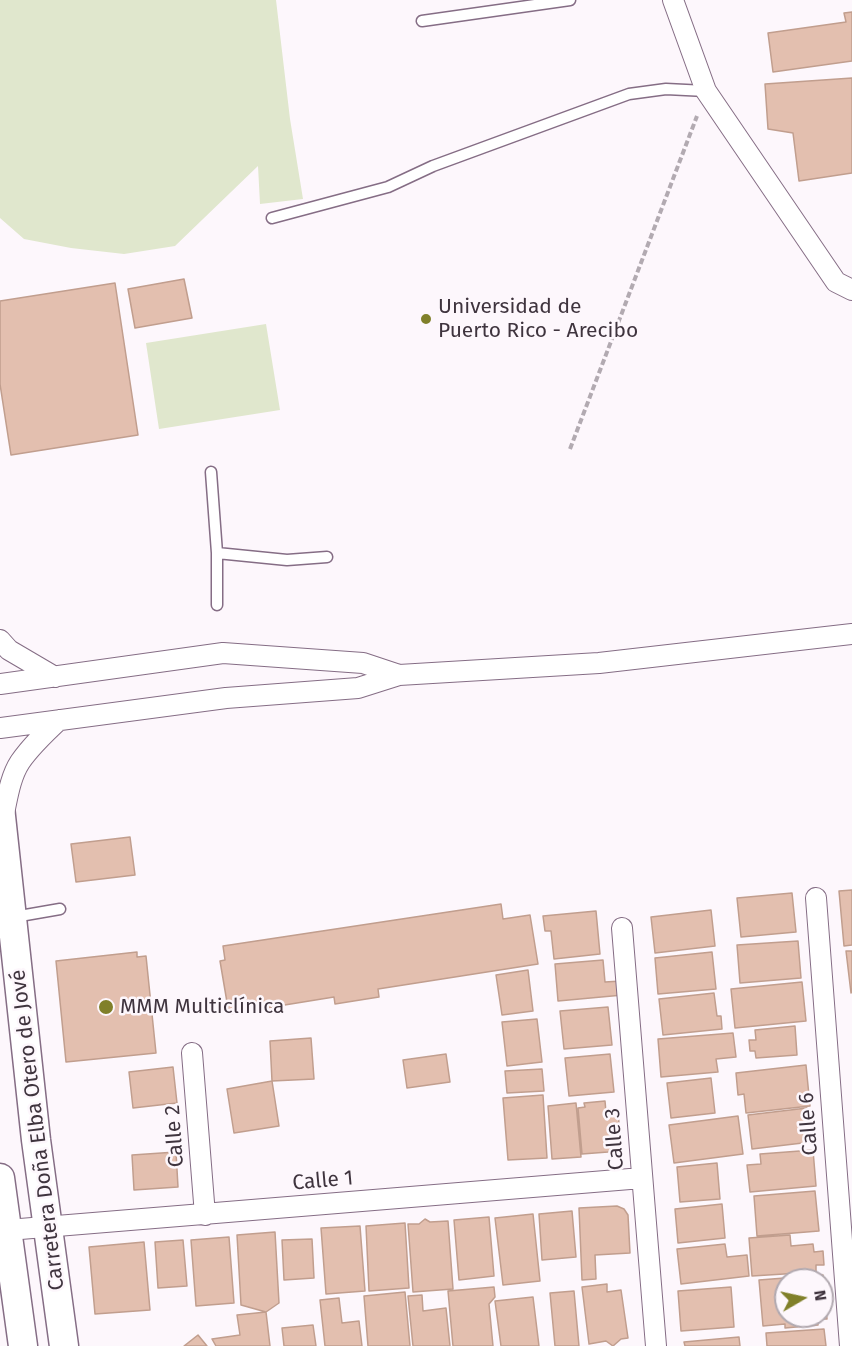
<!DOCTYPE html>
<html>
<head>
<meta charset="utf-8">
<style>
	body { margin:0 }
	#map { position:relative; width:852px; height:1346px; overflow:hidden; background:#fdf7fc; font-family:"Fira Sans",sans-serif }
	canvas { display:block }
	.north { position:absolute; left:774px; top:1268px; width:60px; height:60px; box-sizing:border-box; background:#fdf7fc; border:2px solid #b1a9b0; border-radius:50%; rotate:81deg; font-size:16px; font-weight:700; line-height:24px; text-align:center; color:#3f343e }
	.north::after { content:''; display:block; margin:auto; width:21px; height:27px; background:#80802a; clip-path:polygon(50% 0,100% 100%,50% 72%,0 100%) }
</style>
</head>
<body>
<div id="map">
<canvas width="852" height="1346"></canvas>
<div class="north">N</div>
</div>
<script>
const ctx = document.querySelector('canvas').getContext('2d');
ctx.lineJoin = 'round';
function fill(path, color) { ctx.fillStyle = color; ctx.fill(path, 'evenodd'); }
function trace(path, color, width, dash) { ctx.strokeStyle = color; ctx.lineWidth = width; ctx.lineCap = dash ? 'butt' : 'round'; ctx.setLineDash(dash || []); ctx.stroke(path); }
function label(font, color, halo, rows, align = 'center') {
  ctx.font = font + ' "Fira Sans",sans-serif'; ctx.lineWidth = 5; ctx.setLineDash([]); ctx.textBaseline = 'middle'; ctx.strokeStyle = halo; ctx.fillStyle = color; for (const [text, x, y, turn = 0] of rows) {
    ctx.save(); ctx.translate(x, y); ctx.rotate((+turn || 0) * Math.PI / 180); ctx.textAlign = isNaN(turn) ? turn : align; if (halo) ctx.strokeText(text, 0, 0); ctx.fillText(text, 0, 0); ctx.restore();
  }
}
fill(new Path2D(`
	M0,0H276L290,119L303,199L260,204L258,166L175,246L124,254L71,248L24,239L0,218Z
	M266,324L280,410L159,429L146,343Z`), '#e0e7cd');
const building = new Path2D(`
	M852,12V61L773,72L768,33L846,22L844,13Z
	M852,78V173L799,181L793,133L768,129L765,84Z
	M184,279L192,318L135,328L128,289Z
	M115,283L138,435L11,455L0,384V301Z
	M130,837L135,875L76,882L71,844Z
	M852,890V945L844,946L839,891Z
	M792,893L796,932L741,937L737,898Z
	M501,904L503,919L530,915L538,964L378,989L379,997L335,1004L334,997L229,1014L220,961L225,960L223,946Z
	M711,910L715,946L655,953L651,917Z
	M596,911L600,954L554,959L551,931H545L543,916Z
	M798,941L801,978L740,983L737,945Z
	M846,951H852V992L851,993Z
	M137,952V957L146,956L156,1053L66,1062L56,961Z
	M712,952L716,989L658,994L655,958Z
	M603,960L605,982L621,981L623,995L558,1001L555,964Z
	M528,970L533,1011L502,1015L496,975Z
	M802,982L806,1021L735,1028L731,989Z
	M714,993L717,1016H721L722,1029L663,1035L659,999Z
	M608,1007L612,1045L564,1049L560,1011Z
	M537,1019L542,1062L507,1066L502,1022Z
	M795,1026L797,1055L756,1058L755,1051H750L749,1040H756L755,1030Z
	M733,1033L736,1057L716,1059L718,1072L661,1077L658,1039Z
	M311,1038L314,1079L272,1081L270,1041Z
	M446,1054L450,1082L407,1088L403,1060Z
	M610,1054L614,1092L569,1096L565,1058Z
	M806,1065L810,1106L746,1113L744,1094L738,1095L736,1073Z
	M173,1067L177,1103L133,1108L129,1072Z
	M542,1069L544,1091L507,1093L505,1071Z
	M711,1078L715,1113L671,1118L667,1083Z
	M272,1081L279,1126L234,1133L227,1089Z
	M543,1095L547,1158L508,1160L503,1098Z
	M605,1101L606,1112L618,1111L620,1137L612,1138L613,1149L608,1152L582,1154L578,1108L585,1107L584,1103Z
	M576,1103L581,1157L552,1159L548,1106Z
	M807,1108L811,1142L752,1149L748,1115Z
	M738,1116L743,1154L674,1163L669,1125Z
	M813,1150L816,1186L750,1192L747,1165L761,1164L760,1154Z
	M176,1152L178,1187L134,1190L132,1155Z
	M717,1163L720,1199L680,1202L677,1167Z
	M815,1191L819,1231L757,1236L754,1196Z
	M722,1204L725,1238L678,1243L675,1209Z
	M617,1206L624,1209L628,1215L630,1253L595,1255L596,1279L582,1280L579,1208Z
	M572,1211L576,1257L542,1260L539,1214Z
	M533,1214L540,1281L503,1285L495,1218Z
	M489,1217L494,1276L459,1280L454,1220Z
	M425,1219L430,1222L448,1221L453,1289L413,1292L408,1224H419Z
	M405,1223L409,1288L369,1291L366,1226Z
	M360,1226L365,1291L326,1294L321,1228Z
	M275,1232L279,1303L266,1312L241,1305L237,1235Z
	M790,1235L791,1246L813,1244L814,1252L823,1251L824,1265H816V1272L752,1276L749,1238Z
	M229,1237L234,1303L196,1306L191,1240Z
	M312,1239L314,1278L284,1280L282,1240Z
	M183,1240L187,1286L158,1288L155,1242Z
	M144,1242L150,1310L95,1314L89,1247Z
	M725,1244L727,1257L747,1255L749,1276L681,1284L677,1249Z
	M823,1275L827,1319H818V1325L785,1328V1324L763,1326L759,1280ZM786,1280H822V1316H786Z
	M607,1284V1292L621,1290L628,1338L621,1339L613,1346L606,1341L589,1344L582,1287Z
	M494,1287L495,1297L489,1304L493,1346H453L448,1291Z
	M731,1287L734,1327L681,1331L678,1291Z
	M574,1291L579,1346H555L550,1293Z
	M405,1292L410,1346H368L364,1296Z
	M422,1295L423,1311L446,1308L450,1346H413L408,1296Z
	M533,1297L539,1346H501L495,1301Z
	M339,1298L342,1323L359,1321L362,1346H325L320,1300Z
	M266,1312L270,1346H216L212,1339L240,1335L237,1315Z
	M313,1325L316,1346H284L282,1328Z
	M824,1329L826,1346H767L766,1333Z
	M198,1335L207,1346H184Z
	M739,1337L740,1346H685L684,1342Z`);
fill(building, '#e3bfaf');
trace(building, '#c19e8e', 1.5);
const lane = new Path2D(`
	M422,21L570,0
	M272,218L388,187L433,166L629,94L666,89L706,91
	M211,472L217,553
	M217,605V553L287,560L327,557
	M14,917L60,909`);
const street = new Path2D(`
	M673,0L706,91L836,282L852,290
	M0,640L9,650L55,677
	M0,684L223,653L363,663L399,675
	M0,728L226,698L358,688L399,675L599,663L852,634
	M2,822C7,802 9,779 20,762C31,746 45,733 59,720
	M816,898L850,1346
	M622,928L656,1346
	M192,1053L205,1215
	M8,1230L642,1178`);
const secondary = new Path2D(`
	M0,807L36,1140L64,1346
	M0,1178L23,1346`);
trace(lane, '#856d85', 13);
trace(street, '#856d85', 22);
trace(secondary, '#856d85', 31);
trace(new Path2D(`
	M570,449L697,116`), '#b2aab1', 4, [6, 3]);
trace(lane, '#fff', 10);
trace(street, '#fff', 20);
trace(secondary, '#fff', 28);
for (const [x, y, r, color] of [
	[426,319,6,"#80802a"],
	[106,1007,8,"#80802a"]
]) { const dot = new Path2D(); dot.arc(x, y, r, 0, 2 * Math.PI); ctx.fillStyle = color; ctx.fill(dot); trace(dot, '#fdf7fc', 2); }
label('21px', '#3f343e', '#fdf7fc', [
	["Universidad de",438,307],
	["Puerto Rico - Arecibo",438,331],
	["MMM Multiclínica",120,1007]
], 'left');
label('21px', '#3f343e', '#fdf7fc', [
	["Calle 6",809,1124,-94],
	["Carretera Doña Elba Otero de Jové",38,1130,-97],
	["Calle 2",175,1136,-94],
	["Calle 3",615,1139,-94],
	["Calle 1",323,1181,-5]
]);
</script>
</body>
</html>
